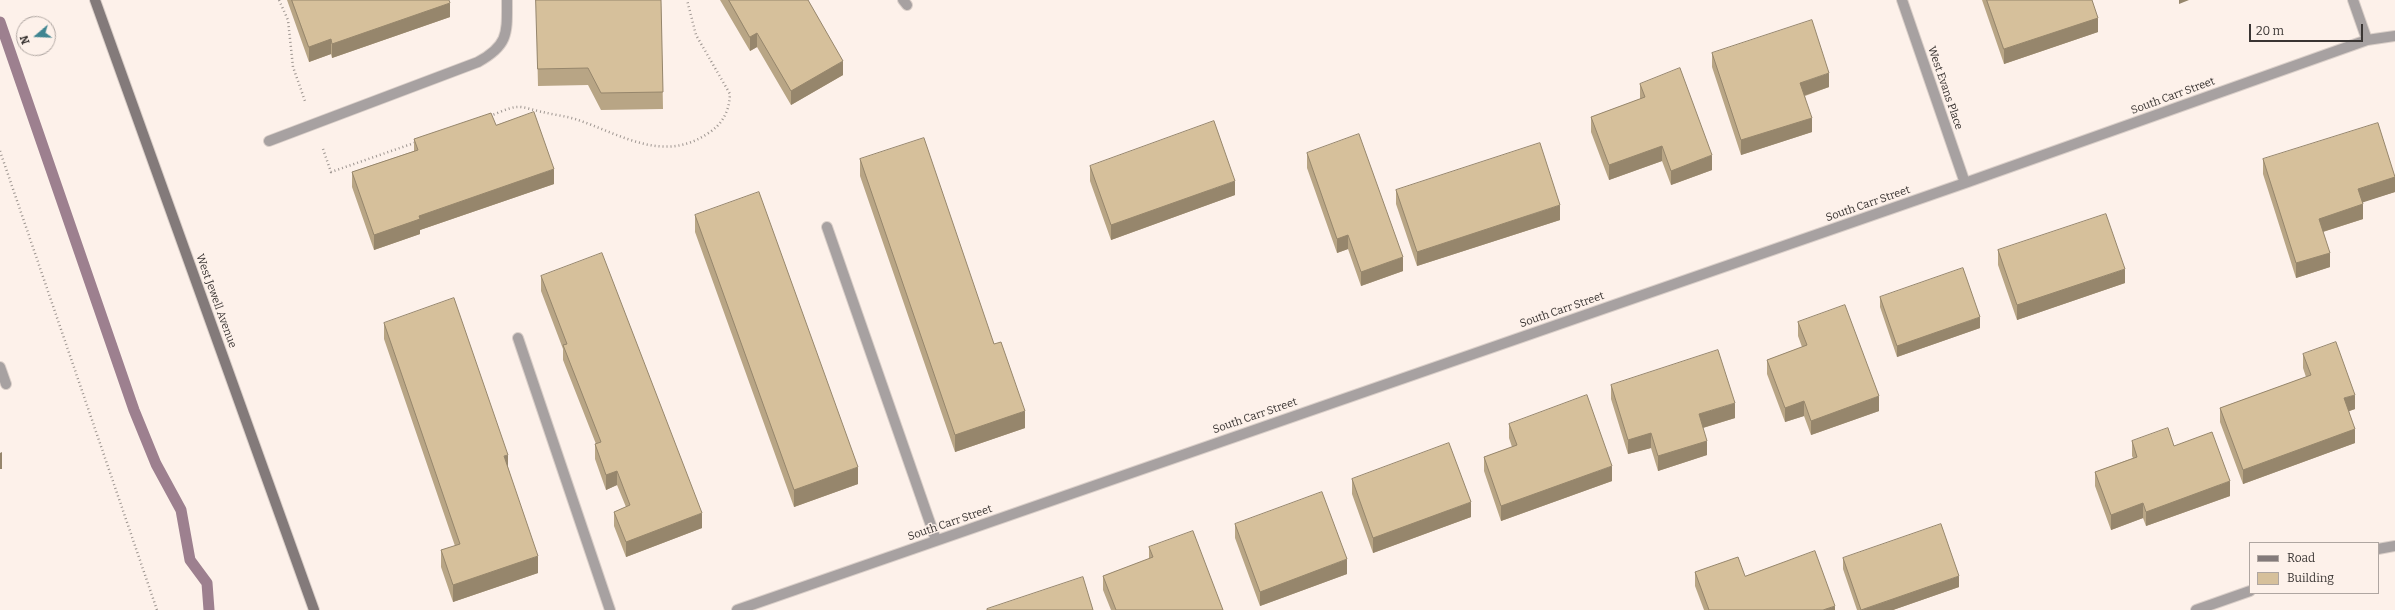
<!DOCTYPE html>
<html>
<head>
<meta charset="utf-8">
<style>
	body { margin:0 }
	#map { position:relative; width:2395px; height:610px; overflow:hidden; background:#fdf1ea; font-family:Bitter,serif }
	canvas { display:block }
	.legend { position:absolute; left:2249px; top:542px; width:130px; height:52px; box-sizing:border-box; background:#fdf1ea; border:1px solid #afa6a1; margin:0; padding:5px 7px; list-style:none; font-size:12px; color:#3a3533 }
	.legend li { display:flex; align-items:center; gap:8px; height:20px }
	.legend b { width:20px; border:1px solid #afa6a1 }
	.north { position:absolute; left:16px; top:16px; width:40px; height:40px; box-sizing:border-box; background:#fdf1ea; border:1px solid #afa6a1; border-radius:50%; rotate:251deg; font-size:11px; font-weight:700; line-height:16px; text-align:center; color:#3a3533 }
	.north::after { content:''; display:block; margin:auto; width:14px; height:18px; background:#3f8591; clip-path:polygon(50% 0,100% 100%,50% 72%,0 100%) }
	.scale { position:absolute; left:2249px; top:24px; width:114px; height:18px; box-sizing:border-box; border:2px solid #3a3533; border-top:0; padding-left:5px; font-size:12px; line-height:14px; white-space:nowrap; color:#3a3533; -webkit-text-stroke:3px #fdf1ea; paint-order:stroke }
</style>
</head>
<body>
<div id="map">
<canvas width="2395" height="610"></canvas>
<ul class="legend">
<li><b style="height:5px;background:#837a7a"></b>Road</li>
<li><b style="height:11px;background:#d6c09b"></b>Building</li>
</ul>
<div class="north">N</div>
<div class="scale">20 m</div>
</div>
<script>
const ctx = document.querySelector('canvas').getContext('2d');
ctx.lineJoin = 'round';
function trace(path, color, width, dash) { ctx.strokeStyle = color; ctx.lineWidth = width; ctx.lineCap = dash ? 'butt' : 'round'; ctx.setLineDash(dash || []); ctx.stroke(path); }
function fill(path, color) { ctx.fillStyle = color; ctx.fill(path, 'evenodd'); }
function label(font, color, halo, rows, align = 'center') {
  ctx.font = font + ' Bitter,serif'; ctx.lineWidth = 3; ctx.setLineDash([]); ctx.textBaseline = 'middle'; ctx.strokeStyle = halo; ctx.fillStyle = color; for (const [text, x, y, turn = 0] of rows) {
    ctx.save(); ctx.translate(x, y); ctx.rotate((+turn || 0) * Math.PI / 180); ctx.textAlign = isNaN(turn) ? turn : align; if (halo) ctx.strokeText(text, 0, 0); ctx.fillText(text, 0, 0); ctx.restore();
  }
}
trace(new Path2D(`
	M0,22L134,410L156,464L181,510L190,560L207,583L209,610`), '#9d808f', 11);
const lane = new Path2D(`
	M903,0L907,5
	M269,141L478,62C509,45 507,33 507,0
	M0,367L6,384`);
const street = new Path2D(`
	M1902,0L1965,183
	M2353,0L2367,40
	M827,227L936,540
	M518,338L610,610
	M2378,549L2395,546
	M737,610L1965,183L2367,40L2395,36
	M2196,610L2250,591`);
const secondary = new Path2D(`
	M95,0L314,610`);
trace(lane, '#dacfc9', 12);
trace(street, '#dacfc9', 12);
trace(secondary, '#dacfc9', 12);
trace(new Path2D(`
	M279,0L288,20L293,67L305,101
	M490,116C498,113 508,108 516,107C524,106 535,111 543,112C554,115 567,116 578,120C622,135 663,163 707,134C722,125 729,112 730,94L696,35L687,0
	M323,149L331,172L417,142
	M0,151L157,610`), '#9d9590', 2.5, [1, 3]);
trace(lane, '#a7a1a1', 10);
trace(street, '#a7a1a1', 10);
trace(secondary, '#837a7a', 10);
fill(new Path2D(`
	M287,0H449L450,17L332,58L331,54L309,62Z
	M536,0H661L663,109L601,110L588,85L538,86Z
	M720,0H808L843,75L791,105L757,47L750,51Z
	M1982,0H2092L2098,32L2004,64Z
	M1712,53L1829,87L1805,96L1812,132L1741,155L1712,67Z
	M1640,84L1712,170L1671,185L1662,161L1609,180L1591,132V117L1640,99Z
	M496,125L554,184L420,230V234L374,250L352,187V172L414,151V139Z
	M1307,153L1403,271L1361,286L1348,249L1337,253L1307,168Z
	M860,159L994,344L1025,428L955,452L860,176Z
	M2263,159L2395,177V192L2362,202L2363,219L2323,232L2330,267L2296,278L2263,174Z
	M1090,166L1235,195L1111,240L1090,181Z
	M1396,190L1560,220L1417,266L1396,204Z
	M695,215L858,484L794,507L695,232Z
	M1998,250L2125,283L2017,320L1998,265Z
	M541,276L702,528L626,557L614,526V512L626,507L617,485L606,490L595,459V444H596L563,360V349L541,291Z
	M1880,297L1980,328L1897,357L1880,307Z
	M1798,322L1879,411L1811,435L1804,416L1785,422L1767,374V360L1802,347L1798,336Z
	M384,323L508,467L538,573L453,602L441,567V550L455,546L384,339Z
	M2303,354L2355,409L2349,411L2355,443L2243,484L2220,422V408L2306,377L2303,368Z
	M1611,385L1735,418L1703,428L1707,455L1658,471L1651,448L1628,454L1611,399Z
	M1509,424L1612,481L1501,521L1484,471V457L1512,447L1509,438Z
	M2132,441L2174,446L2230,496L2146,526L2143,518L2111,530L2095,486V472L2133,458L2132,456Z
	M1352,479L1471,517L1373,553L1352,494Z
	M1235,524L1347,574L1260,606L1235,538Z
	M1149,547L1223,610H1111L1103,590V576L1149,559Z
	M1843,558L1959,587L1893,610H1857L1843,569Z
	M1695,572L1745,576L1835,610H1704L1695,586Z`), '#b8a585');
fill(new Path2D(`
	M2179,0H2189L2179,4Z
	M450,3V17L332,58V44Z
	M2098,18V32L2004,64V49Z
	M757,33V47L750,51V37Z
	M331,39V54L309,62V47Z
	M843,61V75L791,105V91Z
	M1829,73V87L1800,97V83Z
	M1812,118V132L1741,155V140Z
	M1662,146V161L1609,180V165Z
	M1712,155V170L1671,185V171Z
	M554,169V184L420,230V234L374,250V235L419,216Z
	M2395,177V192L2358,204V189Z
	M1235,181V195L1111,240V225Z
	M2363,204V219L2319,233V219Z
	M1560,205V220L1417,266V252Z
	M1348,235V249L1337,253V239Z
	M2330,253V267L2296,278V263Z
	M1403,257V271L1361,286V272Z
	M2125,269V283L2017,320V305Z
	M1980,317V328L1897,357V346Z
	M2355,395V409L2344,413V398Z
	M1879,396V411L1811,435V421Z
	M1804,401V416L1785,422V408Z
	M1735,403V418L1699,429V414Z
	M1025,411V428L955,452V435Z
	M2355,429V443L2243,484V470Z
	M1651,433V448L1628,454V440Z
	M1707,441V455L1658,471V456Z
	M2,452V469H0V453Z
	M508,455V472L504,456Z
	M1612,466V481L1501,521V506Z
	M858,467V484L794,507V490Z
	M617,471V485L606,490V475Z
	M2230,481V496L2146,526V512Z
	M1471,502V517L1373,553V538Z
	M2143,503V518L2111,530V515Z
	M702,513V528L626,557V542Z
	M538,556V573L453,602V585Z
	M1347,559V574L1260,606V592Z
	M1959,576V587L1893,610H1862Z
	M1835,606V610H1823Z`), '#96866c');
const building = new Path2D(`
	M292,0H449L450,3L332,44L331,39L309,47Z
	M536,0H661L663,92L601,93L588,68L538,69Z
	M729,0H808L843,61L791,91L757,33L750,37Z
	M1987,0H2092L2098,18L2004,49Z
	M1812,20L1829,73L1800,83L1812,118L1741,140L1712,53Z
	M1680,68L1712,155L1671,171L1662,146L1609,165L1591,117L1645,97L1640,84Z
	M534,112L554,169L419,216L420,219L374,235L352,172L418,150L414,139L491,113L496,125Z
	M1214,121L1235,181L1111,225L1090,166Z
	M2378,123L2395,177L2358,189L2363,204L2319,219L2330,253L2296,263L2263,159Z
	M1359,134L1403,257L1361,272L1348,235L1337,239L1307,153Z
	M924,138L994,344L1001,342L1025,411L955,435L860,159Z
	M1540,143L1560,205L1417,252L1396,190Z
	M759,192L858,467L794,490L695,215Z
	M2106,214L2125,269L2017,305L1998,250Z
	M602,253L702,513L626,542L614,512L630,505L617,471L606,475L595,444L601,442L563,345L567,344L541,276Z
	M1963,268L1980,317L1897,346L1880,297Z
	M454,298L508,455L504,456L538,556L453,585L441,550L460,544L384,323Z
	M1845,305L1879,396L1811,421L1804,401L1785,408L1767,360L1807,345L1798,322Z
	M2336,342L2355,395L2344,398L2355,429L2243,470L2220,408L2311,375L2303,354Z
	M1718,350L1735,403L1699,414L1707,441L1658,456L1651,433L1628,440L1611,385Z
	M1587,395L1612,466L1501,506L1484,457L1517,445L1509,424Z
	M2168,428L2174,446L2212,432L2230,481L2146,512L2143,503L2111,515L2095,472L2137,457L2132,441Z
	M1449,443L1471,502L1373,538L1352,479Z
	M1322,492L1347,559L1260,592L1235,524Z
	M1941,524L1959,576L1861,610L1843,558Z
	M1193,531L1223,610H1116L1103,576L1153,557L1149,547Z
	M1815,551L1835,606L1823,610H1709L1695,572L1738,557L1745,576Z
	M1083,577L1093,610H987V609Z`);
fill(building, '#d6c09b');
trace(building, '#96866c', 1);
label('11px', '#3a3533', '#fdf1ea', [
	["West Evans Place",1945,88,71],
	["South Carr Street",2173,96,-20],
	["South Carr Street",1868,204,-19],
	["West Jewell Avenue",216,301,70],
	["South Carr Street",1562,310,-19],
	["South Carr Street",1255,416,-19],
	["South Carr Street",950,523,-19]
]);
</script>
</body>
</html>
